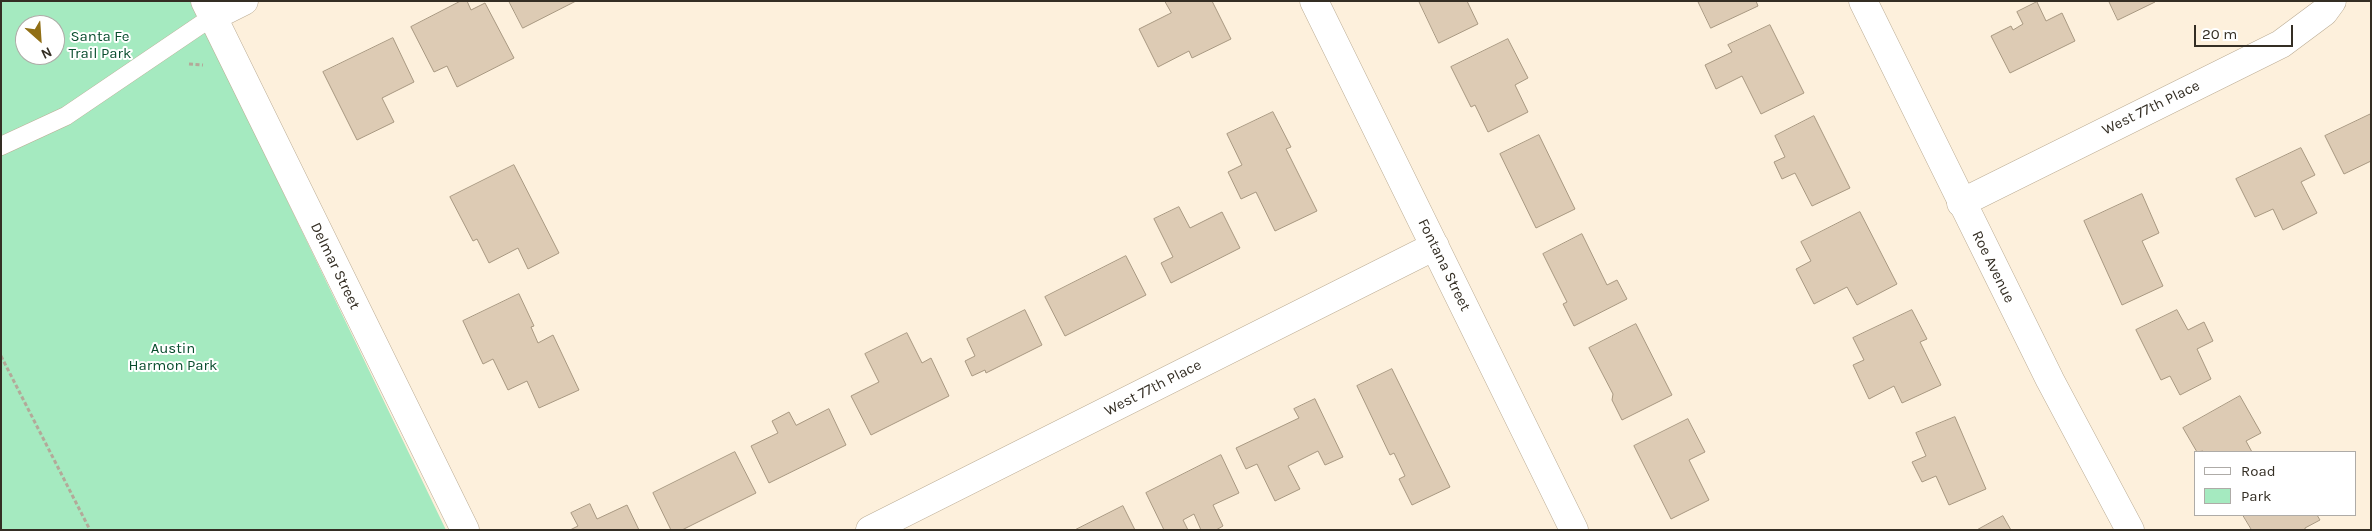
<!DOCTYPE html>
<html>
<head>
<meta charset="utf-8">
<style>
	body { margin:0 }
	#map { position:relative; width:2372px; height:531px; overflow:hidden; background:#fdf0dc; font-family:Karla,sans-serif }
	canvas { display:block }
	.frame { position:absolute; inset:0; border:2px solid #342e24; pointer-events:none }
	.legend { position:absolute; left:2194px; top:451px; width:162px; height:65px; box-sizing:border-box; background:#fff; border:1px solid #aeaba7; margin:0; padding:6px 9px; list-style:none; font-size:15px; color:#342e24 }
	.legend li { display:flex; align-items:center; gap:10px; height:25px }
	.legend b { width:25px; border:1px solid #aeaba7 }
	.north { position:absolute; left:15px; top:15px; width:50px; height:50px; box-sizing:border-box; background:#fff; border:1px solid #aeaba7; border-radius:50%; rotate:154deg; font-size:14px; font-weight:700; line-height:20px; text-align:center; color:#342e24 }
	.north::after { content:''; display:block; margin:auto; width:18px; height:22px; background:#916f15; clip-path:polygon(50% 0,100% 100%,50% 72%,0 100%) }
	.scale { position:absolute; left:2194px; top:25px; width:99px; height:22px; box-sizing:border-box; border:2px solid #342e24; border-top:0; padding-left:6px; font-size:15px; line-height:18px; white-space:nowrap; color:#342e24; -webkit-text-stroke:4px #fff; paint-order:stroke }
</style>
</head>
<body>
<div id="map">
<canvas width="2372" height="531"></canvas>
<div class="frame"></div>
<ul class="legend">
<li><b style="height:6px;background:#fff"></b>Road</li>
<li><b style="height:14px;background:#a5eac0"></b>Park</li>
</ul>
<div class="north">N</div>
<div class="scale">20 m</div>
</div>
<script>
const ctx = document.querySelector('canvas').getContext('2d');
ctx.lineJoin = 'round';
function fill(path, color) { ctx.fillStyle = color; ctx.fill(path, 'evenodd'); }
function trace(path, color, width, dash) { ctx.strokeStyle = color; ctx.lineWidth = width; ctx.lineCap = dash ? 'butt' : 'round'; ctx.setLineDash(dash || []); ctx.stroke(path); }
function label(font, color, halo, rows, align = 'center') {
  ctx.font = font + ' Karla,sans-serif'; ctx.lineWidth = 4; ctx.setLineDash([]); ctx.textBaseline = 'middle'; ctx.strokeStyle = halo; ctx.fillStyle = color; for (const [text, x, y, turn = 0] of rows) {
    ctx.save(); ctx.translate(x, y); ctx.rotate((+turn || 0) * Math.PI / 180); ctx.textAlign = isNaN(turn) ? turn : align; if (halo) ctx.strokeText(text, 0, 0); ctx.fillText(text, 0, 0); ctx.restore();
  }
}
fill(new Path2D(`
	M1,1H191L446,530H1ZM25,25H55V55H25Z`), '#a5eac0');
const building = new Path2D(`
	M461,1H467L471,10L485,3L514,58L457,87L447,66L434,72L411,27Z
	M509,1H576L523,28Z
	M1165,1H1212L1231,39L1192,58L1189,51L1158,67L1139,29L1171,13Z
	M1419,1H1467L1478,24L1439,43Z
	M1698,1H1756L1758,6L1711,28Z
	M2109,1H2154L2155,2L2118,20Z
	M2037,2L2046,21L2062,13L2075,41L2010,73L1991,36L2011,26L2013,30L2023,24L2017,12Z
	M1770,25L1804,93L1761,114L1742,76L1716,89L1705,65L1732,52L1728,45Z
	M393,38L414,82L382,98L394,122L357,140L323,72Z
	M1508,39L1528,78L1515,85L1528,112L1488,132L1475,105L1471,107L1451,67Z
	M1273,112L1291,147L1286,149L1317,211L1275,231L1256,192L1241,199L1228,172L1242,165L1227,134Z
	M2371,114V161L2344,174L2325,136Z
	M1814,116L1850,188L1812,206L1795,173L1782,179L1774,162L1785,157L1775,136Z
	M1539,135L1575,209L1536,228L1500,154Z
	M2301,148L2315,175L2301,182L2317,213L2283,230L2273,209L2255,217L2236,179Z
	M514,165L559,253L528,269L518,248L489,263L477,239L473,241L450,197Z
	M2142,194L2159,233L2142,241L2163,286L2122,305L2084,221Z
	M1179,207L1190,228L1222,212L1240,248L1171,283L1161,263L1173,257L1154,219Z
	M1860,212L1897,284L1857,305L1847,287L1814,304L1796,269L1811,261L1801,242Z
	M1582,234L1607,285L1617,280L1627,299L1574,326L1563,304L1567,302L1543,254Z
	M1126,256L1146,295L1065,336L1045,297Z
	M519,294L534,326L531,327L538,343L553,335L579,390L539,408L527,381L508,390L493,359L483,364L463,321Z
	M1025,310L1042,345L986,373L985,370L972,376L965,361L975,356L967,339Z
	M1912,310L1927,339L1920,342L1941,385L1902,403L1894,386L1869,399L1853,365L1864,360L1853,338Z
	M2177,310L2188,330L2204,322L2213,341L2197,349L2211,379L2180,395L2170,376L2161,380L2136,330Z
	M1636,324L1672,395L1622,420L1612,400L1613,394L1589,348Z
	M907,333L922,363L931,358L949,396L871,435L851,396L879,382L865,354Z
	M1392,369L1450,487L1412,505L1399,479L1405,476L1394,453L1390,455L1357,386Z
	M2240,396L2261,433L2246,441L2252,452H2204L2203,451L2197,452L2183,428Z
	M1315,399L1343,457L1325,465L1318,451L1288,466L1300,489L1275,501L1257,464L1246,469L1236,448L1299,418L1294,409Z
	M829,409L846,445L769,483L751,446L778,433L772,421L789,412L796,425Z
	M1955,417L1986,489L1949,505L1936,476L1922,482L1912,462L1926,456L1916,433Z
	M1688,419L1705,452L1689,460L1709,500L1671,519L1634,446Z
	M735,452L756,493L682,530H671L653,493Z
	M1221,455L1239,493L1213,505L1223,526L1216,530H1201L1194,514L1183,520L1188,530H1164L1146,493Z
	M590,504L597,519L627,505L639,530H570L578,526L571,513Z
	M1123,506L1135,530H1075Z
	M2243,515H2317L2320,520L2305,528V530H2252Z
	M2003,516L2011,530H1977Z`);
fill(building, '#ddcbb4');
trace(building, '#a89881', 1);
const service = new Path2D(`
	M1,146L66,116L212,17`);
const minor = new Path2D(`
	M205,1L465,530
	M1314,1L1574,530
	M212,17L244,1
	M1961,203L2281,44L2324,12L2332,1
	M870,530L1435,246`);
const secondary = new Path2D(`
	M1863,1L2050,380L2130,530`);
trace(service, '#bbac94', 19);
trace(minor, '#bbac94', 29);
trace(secondary, '#bbac94', 29);
trace(new Path2D(`
	M189,64L203,65
	M1,356L90,530`), '#b3a999', 3, [4, 2.5]);
trace(service, '#fff', 18);
trace(minor, '#fff', 28);
trace(secondary, '#fff', 28);
label('15px', '#094d2e', '#fff', [
	["Santa Fe",100,37],
	["Trail Park",100,54],
	["Austin",173,349],
	["Harmon Park",173,366]
]);
label('15px', '#342e24', '#fff', [
	["West 77th Place",2151,108,-26],
	["Fontana Street",1444,265,64],
	["Delmar Street",335,266,64],
	["Roe Avenue",1993,267,64],
	["West 77th Place",1153,388,-27]
]);
</script>
</body>
</html>
